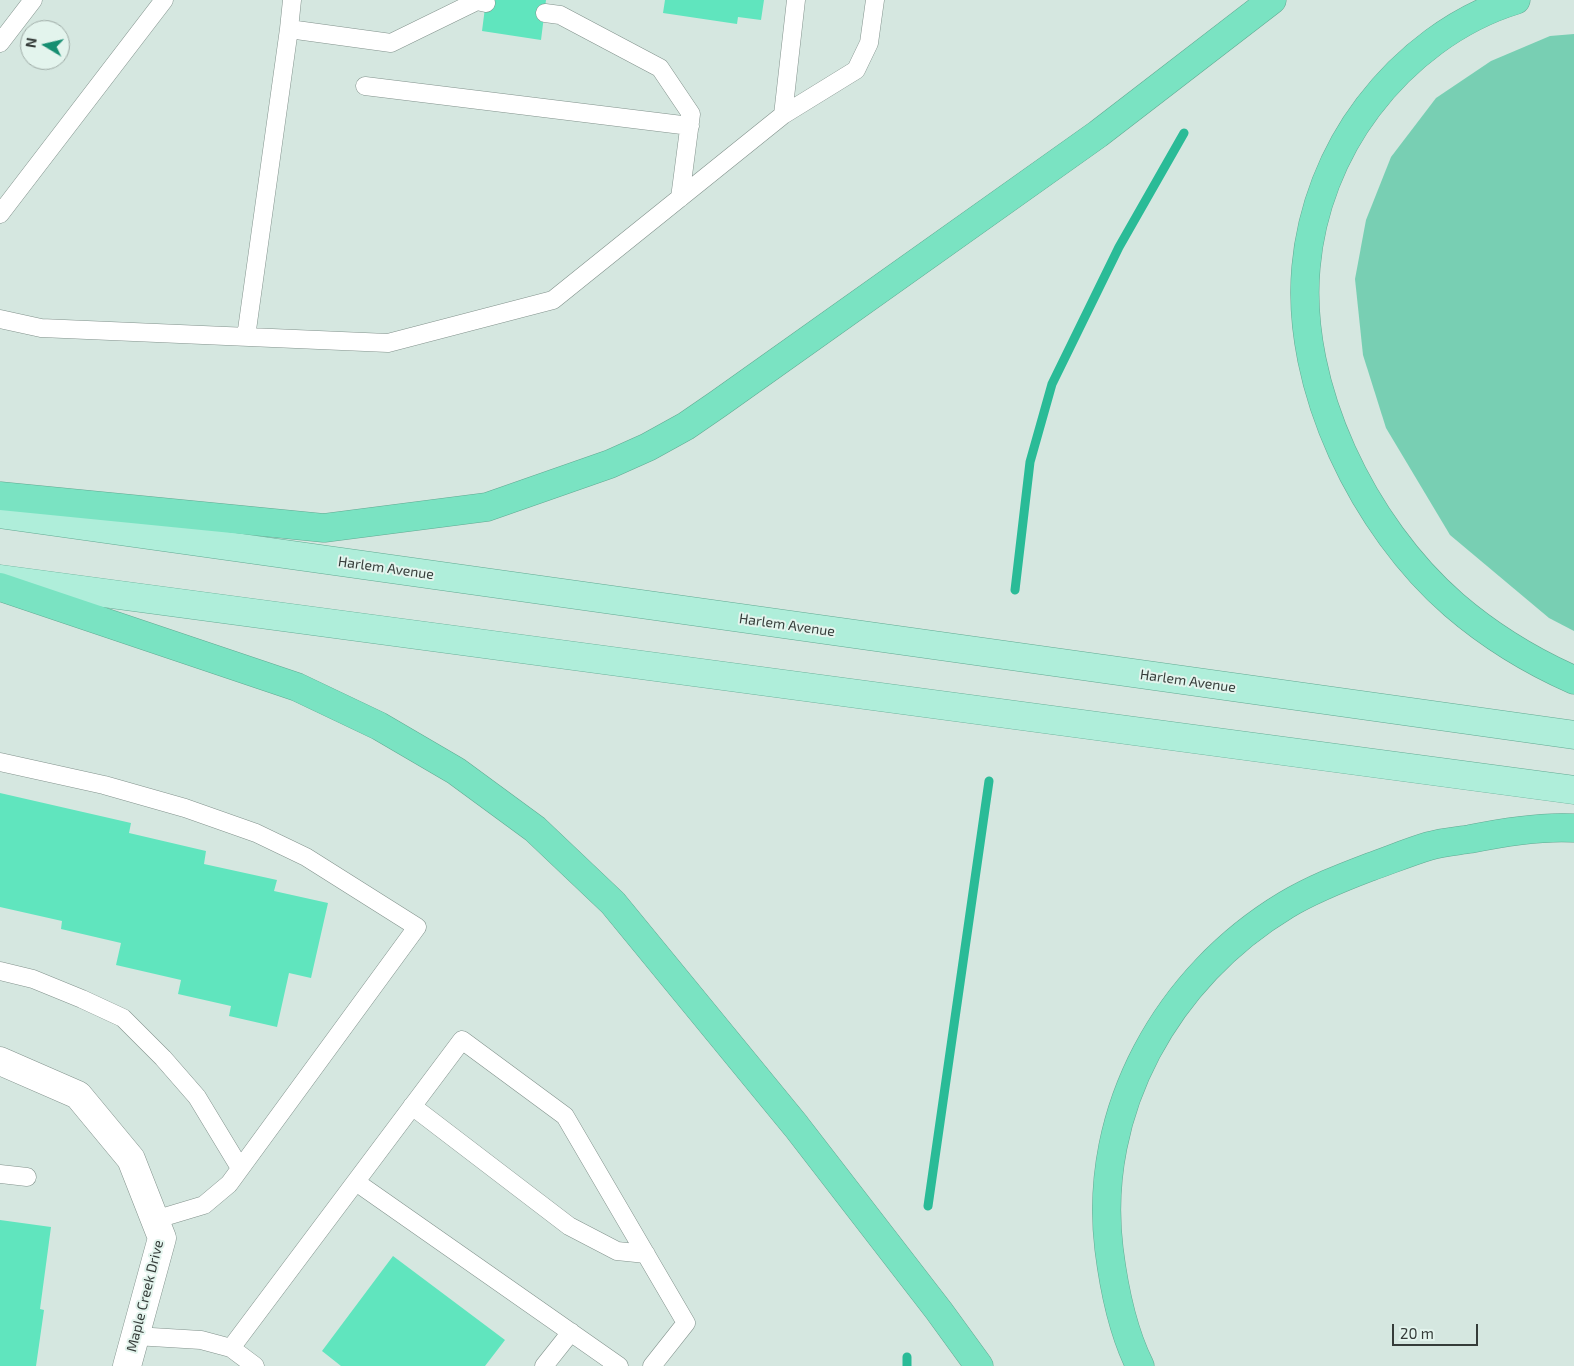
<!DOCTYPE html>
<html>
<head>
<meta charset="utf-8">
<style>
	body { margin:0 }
	#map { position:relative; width:1574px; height:1366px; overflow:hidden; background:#d5e7e0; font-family:"Exo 2",sans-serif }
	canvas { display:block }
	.north { position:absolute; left:20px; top:20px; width:50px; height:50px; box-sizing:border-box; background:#e3f4ed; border:1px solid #9daaa5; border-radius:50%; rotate:279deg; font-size:14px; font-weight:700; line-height:20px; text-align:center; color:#353c39 }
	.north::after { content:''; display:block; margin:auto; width:18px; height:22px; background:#168e71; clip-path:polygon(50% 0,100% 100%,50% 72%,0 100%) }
	.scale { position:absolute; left:1392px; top:1324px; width:86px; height:22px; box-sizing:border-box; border:2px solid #353c39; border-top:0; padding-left:6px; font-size:15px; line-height:18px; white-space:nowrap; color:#353c39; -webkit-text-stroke:4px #e3f4ed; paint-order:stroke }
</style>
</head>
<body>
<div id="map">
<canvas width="1574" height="1366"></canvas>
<div class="north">N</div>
<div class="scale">20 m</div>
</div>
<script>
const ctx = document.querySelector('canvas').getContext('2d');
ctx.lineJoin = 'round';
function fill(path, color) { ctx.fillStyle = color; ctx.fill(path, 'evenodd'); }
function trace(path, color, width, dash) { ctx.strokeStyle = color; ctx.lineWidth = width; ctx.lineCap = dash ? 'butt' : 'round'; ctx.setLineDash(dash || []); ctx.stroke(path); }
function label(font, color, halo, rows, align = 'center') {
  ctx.font = font + ' "Exo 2",sans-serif'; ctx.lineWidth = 4; ctx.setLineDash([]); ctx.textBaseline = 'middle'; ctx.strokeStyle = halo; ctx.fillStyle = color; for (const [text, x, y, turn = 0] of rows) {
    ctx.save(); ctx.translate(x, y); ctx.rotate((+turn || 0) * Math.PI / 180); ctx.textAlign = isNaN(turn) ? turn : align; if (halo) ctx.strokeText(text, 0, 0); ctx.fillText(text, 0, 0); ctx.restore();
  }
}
fill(new Path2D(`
	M1574,34V631L1549,618L1450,535L1386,428L1363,355L1355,279L1366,220L1391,157L1436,98L1491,61L1550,36Z`), '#78cfb3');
trace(new Path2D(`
	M1015,590L1030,462L1052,384L1119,247L1184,133
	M928,1206L989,781
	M907,1366V1357`), '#2abb97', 9);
fill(new Path2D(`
	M486,0H546L541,40L482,31Z
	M665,0H764L761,20L738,17L737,24L663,13Z
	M0,793L131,823L129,833L206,851L204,864L277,880L274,891L328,903L311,978L289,973L277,1027L229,1016L231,1006L178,994L181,980L116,965L121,943L61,929L62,921L0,907Z
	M0,1220L51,1227L40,1309L44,1310L36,1366H0Z
	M393,1256L505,1340L485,1366H341L322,1351Z`), '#60e5be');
const service = new Path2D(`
	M292,0L289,29L391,43L477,1L486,3
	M545,13L560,15L660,68L691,114L680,198
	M0,43L33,0
	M365,86L690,126
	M783,115L856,70L869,43L875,0
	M0,214L164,0
	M0,319L41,328L388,343L553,300L783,115L796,0
	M246,337L289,29
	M0,762L104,785L185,808L256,833L306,857L417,927L229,1184L204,1205L154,1220
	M0,971L33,979L82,999L123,1018L163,1058L197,1097L240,1168
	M412,1106L569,1226L617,1251L646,1254
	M0,1174L27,1177
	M356,1182L619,1366
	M135,1336L201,1340L231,1348L255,1366
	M231,1348L462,1040L565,1116L686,1323L652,1366
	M544,1366L571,1332`);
const minor = new Path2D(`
	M0,1061L78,1095L131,1159L162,1238L127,1366`);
const primary = new Path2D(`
	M0,514L1574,735
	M0,579L1574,790`);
const motorway = new Path2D(`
	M1516,0C1457,18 1405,58 1368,107C1333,153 1311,210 1306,267C1295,387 1364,527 1454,605C1490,636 1531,661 1574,680
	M0,496L324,528L487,507L610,464L648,447L686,426L718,404L1098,134L1272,0
	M0,587L297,687L379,726L456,771L535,829L613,903L796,1126L939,1311L979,1366
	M1140,1366C1122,1330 1114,1289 1109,1249C1092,1110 1168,976 1286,905C1313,889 1341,878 1370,867C1390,860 1409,852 1429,846C1442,842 1457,841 1470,839C1504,832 1540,826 1574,828`);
trace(service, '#82928c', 19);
trace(minor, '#82928c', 29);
trace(primary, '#62a992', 29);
trace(motorway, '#62a992', 29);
trace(service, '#fff', 18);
trace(minor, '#fff', 28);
trace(primary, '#afeeda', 28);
trace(motorway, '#7ae3c2', 28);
label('14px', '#353c39', '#e3f4ed', [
	["Harlem Avenue",386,568,8],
	["Harlem Avenue",787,625,8],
	["Harlem Avenue",1188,681,8],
	["Maple Creek Drive",145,1296,-76]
]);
</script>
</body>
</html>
